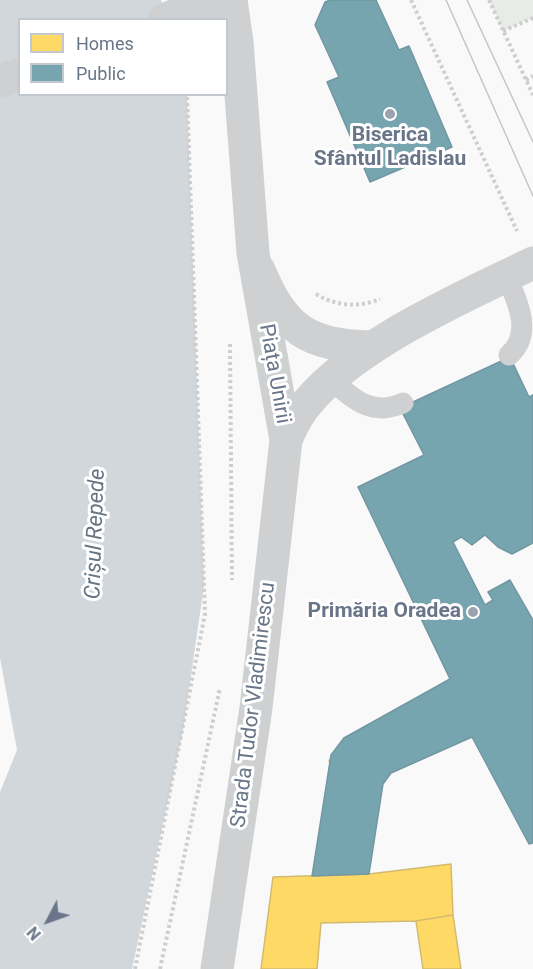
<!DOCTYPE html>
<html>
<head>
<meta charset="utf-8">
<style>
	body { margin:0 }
	#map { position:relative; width:533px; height:969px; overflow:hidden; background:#f9f9f9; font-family:Roboto,sans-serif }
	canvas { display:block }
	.legend { position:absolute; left:18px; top:18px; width:210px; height:78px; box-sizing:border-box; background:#fff; border:2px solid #c3c8cf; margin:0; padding:8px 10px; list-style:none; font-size:18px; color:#697588 }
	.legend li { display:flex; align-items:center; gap:12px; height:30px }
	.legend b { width:30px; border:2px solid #c3c8cf }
	.north { position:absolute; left:18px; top:891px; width:60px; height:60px; -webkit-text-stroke:4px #fff; paint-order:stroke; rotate:229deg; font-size:16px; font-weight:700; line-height:24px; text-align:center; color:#697588 }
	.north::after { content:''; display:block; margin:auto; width:21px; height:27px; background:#697588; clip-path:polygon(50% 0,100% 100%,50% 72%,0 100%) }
</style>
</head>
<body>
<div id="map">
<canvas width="533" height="969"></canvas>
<ul class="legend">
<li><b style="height:16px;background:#ffd966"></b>Homes</li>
<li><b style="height:16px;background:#76a5af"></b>Public</li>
</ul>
<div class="north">N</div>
</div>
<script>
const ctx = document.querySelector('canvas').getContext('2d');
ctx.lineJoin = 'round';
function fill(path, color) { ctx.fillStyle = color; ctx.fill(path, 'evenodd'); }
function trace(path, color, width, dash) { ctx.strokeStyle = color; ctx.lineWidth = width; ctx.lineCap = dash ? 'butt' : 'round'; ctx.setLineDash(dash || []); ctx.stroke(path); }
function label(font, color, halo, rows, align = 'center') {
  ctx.font = font + ' Roboto,sans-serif'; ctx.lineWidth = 6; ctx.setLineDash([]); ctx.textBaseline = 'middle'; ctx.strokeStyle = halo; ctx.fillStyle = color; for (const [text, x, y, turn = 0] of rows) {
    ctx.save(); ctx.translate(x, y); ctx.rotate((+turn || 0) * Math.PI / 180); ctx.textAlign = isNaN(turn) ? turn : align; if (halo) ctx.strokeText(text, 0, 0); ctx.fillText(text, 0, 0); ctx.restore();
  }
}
fill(new Path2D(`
	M489,0H533V18L503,31Z`), '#e8ece7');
fill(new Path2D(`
	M0,0H161L168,19L20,20V94L187,95L204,586L183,730L132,969H0V792L17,750L0,658Z`), '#d2d7dc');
const homes = new Path2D(`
	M351,735L374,755V761L359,779H349L329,761L344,738Z
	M451,864L453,915L416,921L321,923L317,969H261L273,877L369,874Z
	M453,915L461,969H423L416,921Z`);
fill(homes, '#ffd966');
trace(homes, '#d2bb70', 1.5);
const public = new Path2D(`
	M330,0H376L399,50L409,46L452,147L370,182L327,82L339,77L315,25L325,2Z
	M510,357L529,397L533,395V543L512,554L498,547L485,535L472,545L461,537L453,542L485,605L493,600L488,592L510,580L533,620V843L529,844L472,737L391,773L383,784L369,874L312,876L331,755L344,738L450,679L358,487L424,455L400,408Z`);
fill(public, '#76a5af');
trace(public, '#7297a3', 1.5);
trace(new Path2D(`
	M411,0L517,231
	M489,0L533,95
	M503,31L533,18
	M526,80L533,76
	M316,294C336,306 358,308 380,299
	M230,344L232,580
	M135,969L205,614L187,94
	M160,969L220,688`), '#cecece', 4, [3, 3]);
trace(new Path2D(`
	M507,276C518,303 533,334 509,355
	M331,380C354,399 371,417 403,403`), '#cfd0d2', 21);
trace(new Path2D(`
	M190,9L211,15L217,20
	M0,81L20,74
	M259,270C284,330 307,345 371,347
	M286,440C290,430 295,420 301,411C347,347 462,298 533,263`), '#cfd0d2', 33);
trace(new Path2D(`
	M217,969L256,708L286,440L253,253L237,42L231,0`), '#cfd0d2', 33);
trace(new Path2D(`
	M446,0L533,196
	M467,0L533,142`), '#c5c6c8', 1.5);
trace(new Path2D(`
	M164,20L185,11`), '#cfd0d2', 33);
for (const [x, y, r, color] of [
	[390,114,6,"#9ba3b0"],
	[473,612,6,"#9ba3b0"]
]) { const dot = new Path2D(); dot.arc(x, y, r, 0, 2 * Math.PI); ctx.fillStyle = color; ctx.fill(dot); trace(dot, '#fff', 2); }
label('bold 21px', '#697588', '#fff', [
	["Biserica",390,136],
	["Sfântul Ladislau",390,160],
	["Primăria Oradea",461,612,"right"]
]);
label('21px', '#697588', '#fff', [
	["Piața Unirii",274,374,80],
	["Strada Tudor Vladimirescu",254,705,-83]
]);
label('italic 22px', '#657583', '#fff', [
	["Crișul Repede",96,534,-88]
]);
</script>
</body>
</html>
